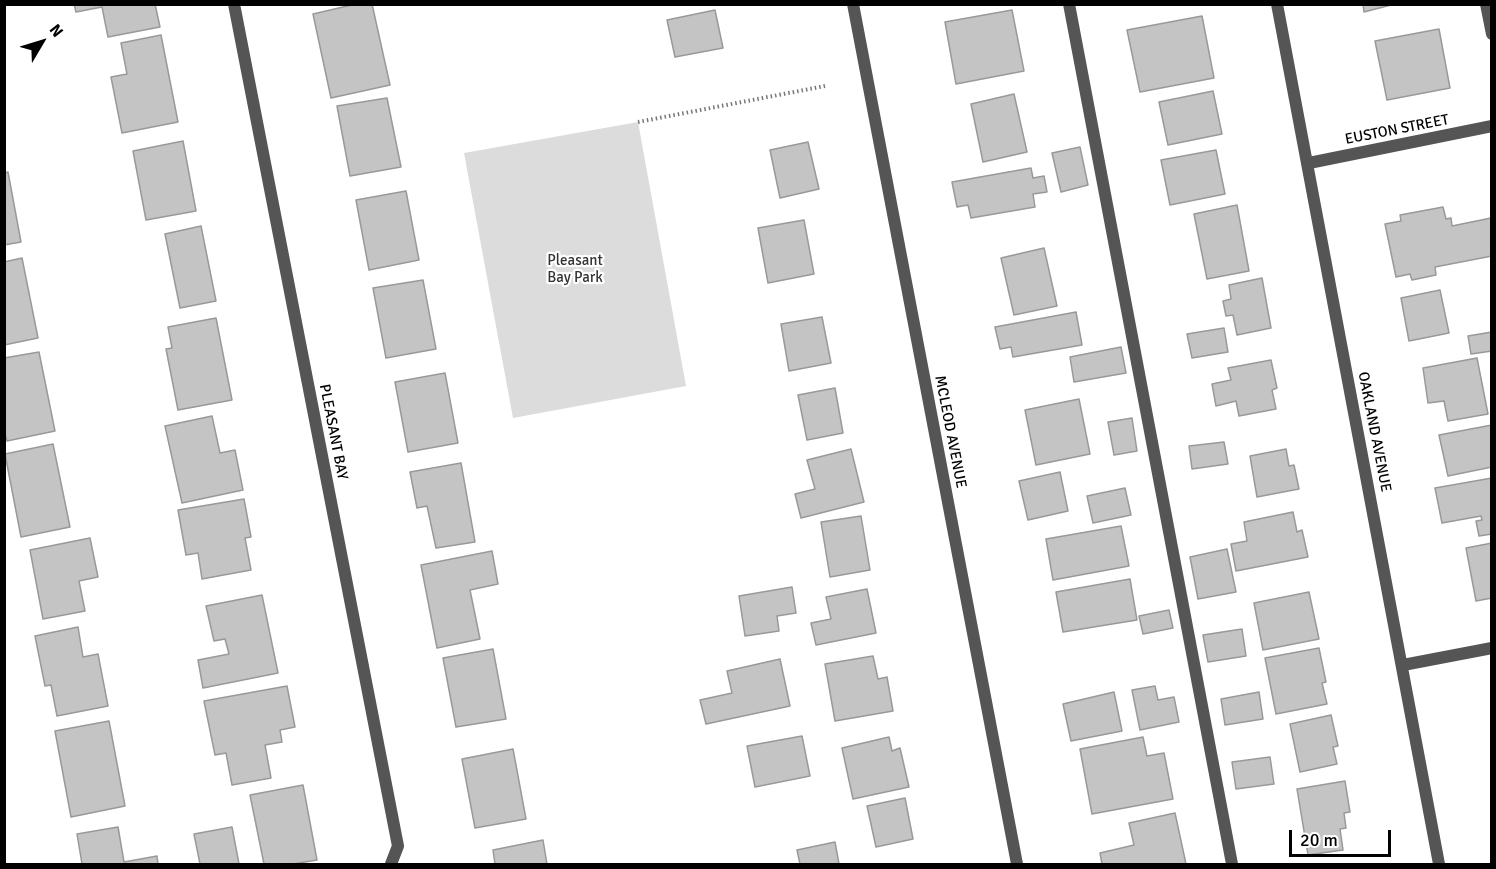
<!DOCTYPE html>
<html>
<head>
<meta charset="utf-8">
<style>
	body { margin:0 }
	#map { position:relative; width:1496px; height:869px; overflow:hidden; background:#fff; font-family:Signika,sans-serif }
	canvas { display:block }
	.frame { position:absolute; inset:0; border:6px solid #000; pointer-events:none }
	.north { position:absolute; left:12px; top:12px; width:60px; height:60px; -webkit-text-stroke:4px #fff; paint-order:stroke; rotate:52deg; font-size:16px; font-weight:700; line-height:24px; text-align:center; color:#000 }
	.north::after { content:''; display:block; margin:auto; width:21px; height:27px; background:#000; clip-path:polygon(50% 0,100% 100%,50% 72%,0 100%) }
	.scale { position:absolute; left:1289px; top:830px; width:102px; height:27px; box-sizing:border-box; border:3px solid #000; border-top:0; padding-left:8px; font-size:18px; line-height:21px; white-space:nowrap; color:#000; -webkit-text-stroke:4px #fff; paint-order:stroke }
</style>
</head>
<body>
<div id="map">
<canvas width="1496" height="869"></canvas>
<div class="frame"></div>
<div class="north">N</div>
<div class="scale">20 m</div>
</div>
<script>
const ctx = document.querySelector('canvas').getContext('2d');
ctx.lineJoin = 'round';
function fill(path, color) { ctx.fillStyle = color; ctx.fill(path, 'evenodd'); }
function trace(path, color, width, dash) { ctx.strokeStyle = color; ctx.lineWidth = width; ctx.lineCap = dash ? 'butt' : 'round'; ctx.setLineDash(dash || []); ctx.stroke(path); }
function label(font, color, halo, rows, align = 'center') {
  ctx.font = font + ' Signika,sans-serif'; ctx.lineWidth = 4.5; ctx.setLineDash([]); ctx.textBaseline = 'middle'; ctx.strokeStyle = halo; ctx.fillStyle = color; for (const [text, x, y, turn = 0] of rows) {
    ctx.save(); ctx.translate(x, y); ctx.rotate((+turn || 0) * Math.PI / 180); ctx.textAlign = isNaN(turn) ? turn : align; if (halo) ctx.strokeText(text, 0, 0); ctx.fillText(text, 0, 0); ctx.restore();
  }
}
fill(new Path2D(`
	M638,122L686,386L513,418L464,153Z`), '#dcdcdc');
const building = new Path2D(`
	M74,4H155L160,27L108,37L102,7L76,12Z
	M356,4H372L390,85L331,98L313,14Z
	M1363,4H1395L1364,12Z
	M715,10L723,48L675,57L667,20Z
	M1012,10L1024,71L956,84L945,22Z
	M1202,16L1214,78L1140,92L1127,30Z
	M1439,29L1450,88L1387,100L1375,41Z
	M161,35L178,122L122,133L111,77L127,74L121,43Z
	M1213,91L1222,134L1168,145L1159,102Z
	M1014,94L1027,152L983,162L971,104Z
	M387,98L401,167L350,176L337,106Z
	M183,141L196,211L146,220L133,151Z
	M808,142L819,189L780,198L770,150Z
	M1080,147L1088,185L1061,192L1052,153Z
	M1216,150L1225,194L1170,205L1161,160Z
	M1031,168L1033,178L1044,176L1047,192L1033,194L1035,207L971,218L968,205L957,207L952,182Z
	M8,172L21,242L4,245V173Z
	M406,191L419,260L369,270L356,200Z
	M1237,205L1249,271L1207,279L1194,214Z
	M1443,207L1446,219L1451,218L1452,226L1491,218L1492,256L1435,267L1436,275L1412,280L1410,274L1396,277L1385,224L1401,221L1400,215Z
	M804,220L814,274L768,283L758,228Z
	M201,226L216,301L180,308L165,234Z
	M1044,248L1057,306L1014,315L1001,258Z
	M22,258L38,338L4,345V262Z
	M1262,278L1271,328L1237,335L1233,315L1226,316L1223,301L1231,299L1229,285Z
	M423,280L436,349L386,358L373,288Z
	M1440,290L1449,333L1409,341L1401,298Z
	M1076,312L1082,345L1013,357L1011,347L1000,349L995,327Z
	M822,317L831,363L789,371L781,324Z
	M216,318L232,400L178,410L166,349L172,348L168,327Z
	M1224,328L1228,352L1192,358L1187,334Z
	M1492,332V351L1471,354L1468,336Z
	M1121,347L1126,373L1074,382L1070,357Z
	M39,352L55,431L7,441L4,430V358Z
	M1477,358L1488,414L1448,421L1444,401L1428,403L1423,368Z
	M1271,360L1277,388L1272,390L1276,409L1239,416L1236,401L1216,406L1212,384L1231,380L1228,368Z
	M445,373L458,443L408,452L395,382Z
	M835,388L843,433L807,440L798,395Z
	M1079,399L1090,454L1036,465L1025,410Z
	M212,416L220,453L235,450L243,490L182,503L165,426Z
	M1132,418L1137,451L1114,455L1108,422Z
	M1492,425V467L1448,476L1439,435Z
	M1224,442L1228,464L1192,469L1189,446Z
	M53,444L70,527L21,537L5,454Z
	M851,449L864,502L801,518L795,494L815,489L807,460Z
	M1286,449L1289,466L1294,465L1299,489L1257,497L1250,456Z
	M461,463L475,542L436,548L427,506L417,508L410,472Z
	M1060,472L1068,511L1028,520L1019,481Z
	M1492,478V534L1479,536L1476,521L1482,520L1481,516L1442,523L1435,488Z
	M1125,488L1131,515L1093,523L1087,496Z
	M244,499L251,537L245,538L251,570L202,579L198,553L186,555L178,510Z
	M1293,512L1297,532L1302,530L1308,557L1236,571L1231,544L1247,541L1244,522Z
	M861,516L870,570L830,577L821,522Z
	M1121,526L1129,566L1053,580L1046,539Z
	M90,538L98,577L79,581L85,611L43,619L30,550Z
	M1492,543V598L1476,601L1466,548Z
	M1227,549L1236,592L1198,599L1190,557Z
	M492,551L498,584L470,590L480,639L437,648L421,565Z
	M1130,579L1137,620L1063,632L1056,592Z
	M792,587L796,613L777,616L779,631L745,636L739,596Z
	M867,589L876,633L816,645L811,623L831,619L826,597Z
	M1309,592L1319,639L1263,650L1254,603Z
	M262,595L278,673L203,688L198,660L229,654L225,639L214,641L206,606Z
	M1169,610L1173,628L1143,634L1139,616Z
	M78,627L83,657L98,654L108,706L57,716L51,685L45,686L35,636Z
	M1242,629L1246,656L1208,662L1203,635Z
	M1319,648L1326,682L1322,683L1327,704L1276,714L1265,658Z
	M493,649L506,719L456,727L443,658Z
	M873,656L878,679L887,677L893,711L835,721L825,664Z
	M780,659L790,706L706,724L700,700L732,693L727,671Z
	M287,686L295,727L280,730L282,742L265,745L271,778L232,785L226,753L215,755L204,701Z
	M1155,686L1158,700L1174,697L1179,722L1140,730L1132,690Z
	M1114,692L1122,731L1071,741L1063,704Z
	M1259,692L1263,719L1225,725L1221,699Z
	M1331,715L1338,746L1333,747L1337,764L1300,772L1290,724Z
	M109,721L125,806L71,817L55,731Z
	M802,736L810,776L755,787L747,746Z
	M889,737L892,751L900,748L909,787L853,799L842,748Z
	M1143,737L1147,756L1164,753L1173,799L1092,814L1080,749Z
	M513,749L526,819L475,828L462,759Z
	M1270,757L1274,784L1236,789L1232,762Z
	M1345,781L1350,812L1344,813L1346,828L1340,829L1343,850L1308,855L1297,789Z
	M303,785L317,860L293,864H264L250,795Z
	M905,798L913,839L876,847L867,806Z
	M1175,813L1186,864H1102L1100,853L1134,845L1129,823Z
	M118,827L124,862L157,856L158,864H82L77,834Z
	M232,827L239,864H200L194,834Z
	M543,840L547,864H495L493,850Z
	M835,842L839,864H800L797,850Z`);
fill(building, '#c4c4c4');
trace(building, '#999', 1.5);
trace(new Path2D(`
	M638,122L825,86`), '#777', 4, [1.5, 3]);
trace(new Path2D(`
	M1069,4L1232,864
	M1486,4L1492,34`), '#555', 12);
trace(new Path2D(`
	M234,4L398,846L391,864
	M1277,4L1439,864
	M1309,163L1492,126
	M1403,665L1492,648`), '#555', 12);
trace(new Path2D(`
	M853,4L1017,864`), '#555', 12);
label('15px', '#000', '#fff', [
	["EUSTON STREET",1397,130,-11],
	["PLEASANT BAY",333,432,79],
	["MCLEOD AVENUE",950,432,79],
	["OAKLAND AVENUE",1374,432,79]
]);
label('15px', '#333', '#fff', [
	["Pleasant",575,261],
	["Bay Park",575,278]
]);
</script>
</body>
</html>
